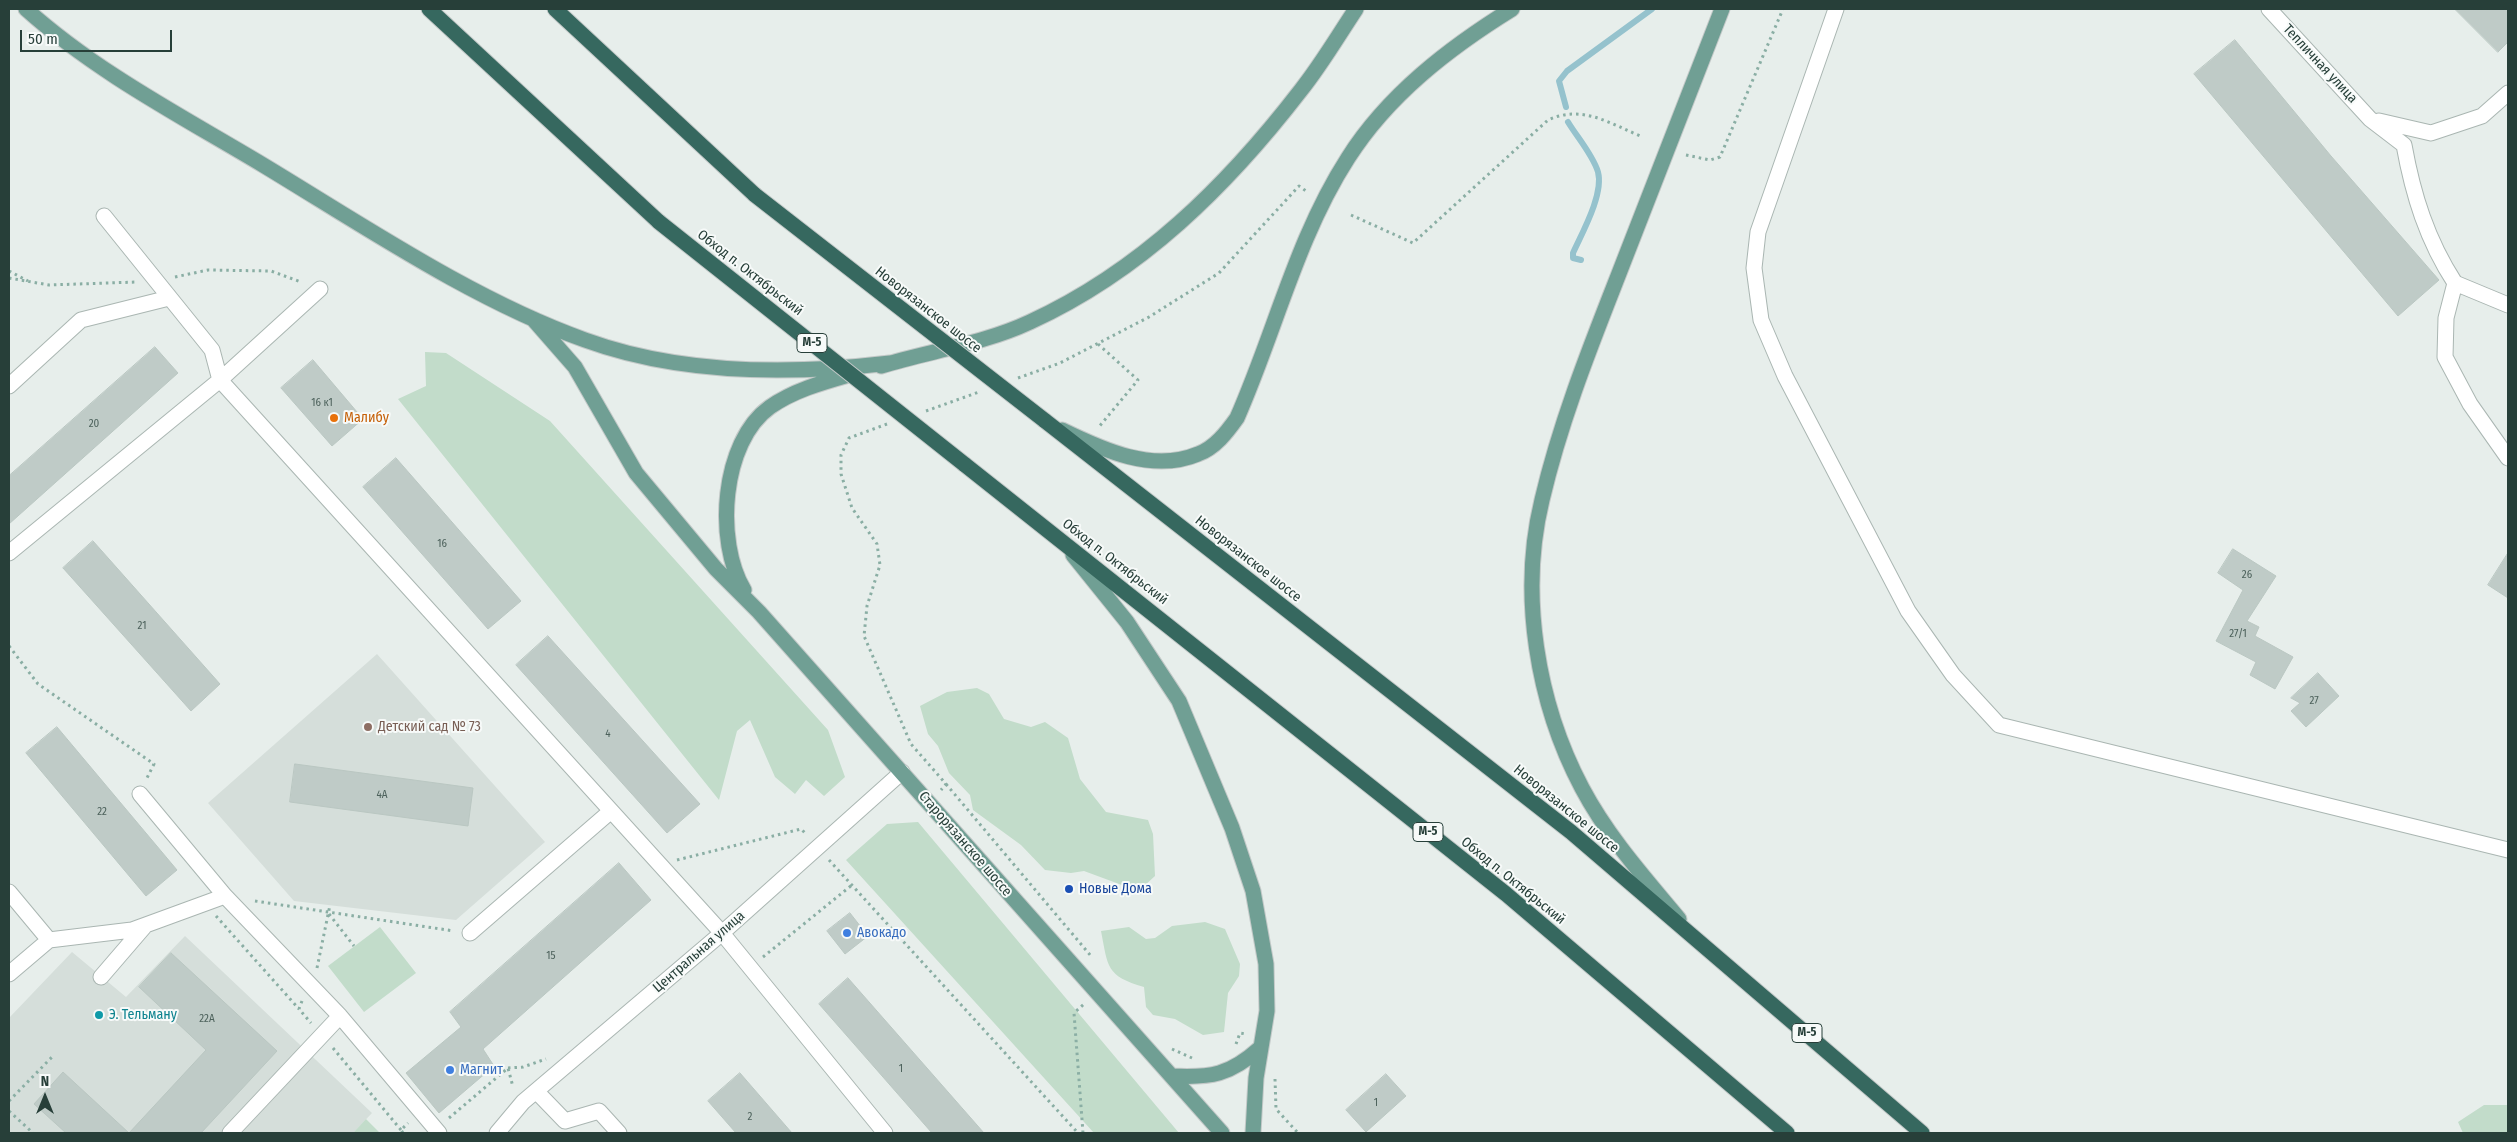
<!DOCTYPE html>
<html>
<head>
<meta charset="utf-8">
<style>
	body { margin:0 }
	#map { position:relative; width:2517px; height:1142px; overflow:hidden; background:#e7eeeb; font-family:"Fira Sans Condensed",sans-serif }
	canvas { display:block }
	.frame { position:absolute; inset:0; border:10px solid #273f39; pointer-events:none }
	.north { position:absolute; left:20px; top:1072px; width:50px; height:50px; -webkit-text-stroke:4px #f7faf9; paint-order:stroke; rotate:0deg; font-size:14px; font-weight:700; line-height:20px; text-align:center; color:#273f39 }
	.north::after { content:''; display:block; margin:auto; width:18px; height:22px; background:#273f39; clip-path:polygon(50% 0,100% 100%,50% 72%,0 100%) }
	.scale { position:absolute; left:20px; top:30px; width:152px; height:22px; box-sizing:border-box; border:2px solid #273f39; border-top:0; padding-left:6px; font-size:15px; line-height:18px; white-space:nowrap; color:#273f39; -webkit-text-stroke:4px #f7faf9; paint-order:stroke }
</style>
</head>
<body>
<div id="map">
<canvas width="2517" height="1142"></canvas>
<div class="frame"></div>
<div class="north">N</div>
<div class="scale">50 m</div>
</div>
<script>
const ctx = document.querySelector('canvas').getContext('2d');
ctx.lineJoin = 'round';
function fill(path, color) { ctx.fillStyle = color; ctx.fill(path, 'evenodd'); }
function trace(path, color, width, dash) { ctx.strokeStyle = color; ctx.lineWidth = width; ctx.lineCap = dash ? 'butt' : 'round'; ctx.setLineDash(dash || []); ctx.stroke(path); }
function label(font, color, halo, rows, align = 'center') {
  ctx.font = font + ' "Fira Sans Condensed",sans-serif'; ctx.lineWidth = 4; ctx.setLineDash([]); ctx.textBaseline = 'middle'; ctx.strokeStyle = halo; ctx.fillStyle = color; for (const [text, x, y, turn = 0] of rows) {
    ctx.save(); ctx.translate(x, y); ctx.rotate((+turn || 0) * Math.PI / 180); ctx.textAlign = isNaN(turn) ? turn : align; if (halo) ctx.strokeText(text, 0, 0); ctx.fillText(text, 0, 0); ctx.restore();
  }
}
fill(new Path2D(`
	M377,654L545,842L456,920L294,901L208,803Z
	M185,936L372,1113L353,1133H9V1018L72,952L126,997Z`), '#d5deda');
fill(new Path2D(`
	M425,352L446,353L550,421L828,730L845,777L824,796L806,780L795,794L775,777L750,720L737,731L719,800L398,399L426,386Z
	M977,688L989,694L1004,719L1031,727L1045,722L1068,738L1080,779L1106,812L1148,820L1153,834L1155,876L1144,886L1130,888L1084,871L1071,873L1045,870L1021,845L973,810L970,795L949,773L938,746L928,734L920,706L947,692Z
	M918,822L1179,1133H1094L846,860L887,824Z
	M1205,922L1225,929L1240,964L1239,976L1228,993L1224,1032L1203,1035L1175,1019L1153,1015L1146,1007L1144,987C1106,976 1108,967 1101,931L1129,927L1146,939L1155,938L1172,926Z
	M380,927L416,973L364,1012L328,966Z
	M2484,1105H2508V1133H2463L2458,1122Z
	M366,1119L380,1133H353Z`), '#c2dcca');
trace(new Path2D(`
	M1566,107L1559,81L1567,71L1652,9
	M1568,122C1577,137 1593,155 1598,172C1604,194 1582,233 1573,253V258L1581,260`), '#95c2cd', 6);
const building = new Path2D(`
	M2455,9H2508V42L2498,52Z
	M2235,40L2331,156L2439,280L2398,316L2194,74Z
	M155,347L178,373L9,524V476Z
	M313,360L363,419L332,446L281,388Z
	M396,458L521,601L488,629L363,487Z
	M93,541L220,684L191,711L63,568Z
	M2233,549L2276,576L2247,621L2259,627L2255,636L2293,657L2275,689L2250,675L2256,662L2216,641L2243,590L2218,573Z
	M2508,553V598L2488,585Z
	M548,636L700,804L667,833L516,665Z
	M2318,673L2339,696L2306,727L2291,711L2300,703L2291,698Z
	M57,727L177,870L146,896L26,753Z
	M295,764L473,788L468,826L290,802Z
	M619,863L651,900L483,1049L494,1066L439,1113L406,1073L461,1027L450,1012Z
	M850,913L868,936L845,954L827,931Z
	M171,953L277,1051L201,1133H66L34,1104L63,1072L129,1133L206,1050L139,987Z
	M848,978L984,1133H932L819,1004Z
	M740,1073L792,1133H736L708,1101Z
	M1386,1074L1406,1096L1366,1132L1346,1110Z`);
fill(building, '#bfcbc7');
trace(building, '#bac7c2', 1);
const minor = new Path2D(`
	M1836,9L1758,232L1754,268L1761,320L1785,376L1908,611L1953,675L1999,725L2508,850
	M2269,9L2370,119L2404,145C2413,195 2427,240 2455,283L2446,318L2445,357L2470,404L2508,458
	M2379,121L2431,133L2482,116L2508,93
	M104,216L212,350L220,380L722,933L885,1133
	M2455,283L2508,305
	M9,386L81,320L169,298
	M9,553L220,380L320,289
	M140,794L225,896
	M9,892L49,940L132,930L225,896L340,1016L439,1133
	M470,933L611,811
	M9,974L49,940
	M101,977L144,927
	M536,1091L565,1121L599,1111L619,1133
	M230,1133L340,1016
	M497,1133L523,1102L722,933L902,772`);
const major = new Path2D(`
	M26,9C96,72 183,117 263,165C364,226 475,301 585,340C681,375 789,375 890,363
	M533,319L575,367L636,473L716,569L759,612L1222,1133
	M881,366C930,351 983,344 1030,322C1141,271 1227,186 1301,90C1321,65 1338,36 1356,9
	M1062,430C1103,450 1153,473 1198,454C1215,448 1227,432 1237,418C1275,332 1297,237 1348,158C1388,95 1449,48 1512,9
	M1073,555L1127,622L1179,701L1232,828L1253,891L1266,964L1267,1011L1256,1078L1253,1133
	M744,590C715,542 721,442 770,407C794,390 824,382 852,374
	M1679,919C1644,877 1608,837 1582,788C1537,703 1519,594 1542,500C1560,423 1589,350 1618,276C1652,187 1687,98 1722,9
	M1172,1076C1211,1078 1230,1075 1260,1048`);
const highway = new Path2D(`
	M429,9L659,222
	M555,9L755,195
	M1044,420L1571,832L1922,1133
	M964,464L1506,894L1787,1133`);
trace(minor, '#aab6b2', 17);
trace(major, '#c3c9c8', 17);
trace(highway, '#c3c9c8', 17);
trace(new Path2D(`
	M1686,155L1710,160L1720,157L1783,9
	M1351,215L1413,243L1548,120C1583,104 1610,124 1643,137
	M9,271L28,281
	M175,277L208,270L271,271L301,282
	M9,278L49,285L137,282
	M1098,344L1138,380L1098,428
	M1018,378L1060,363L1149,317L1219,273L1299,186L1306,191
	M926,411L979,392
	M887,424L849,438L841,455V474L852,508L877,544L880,565L867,606L864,636L911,744L946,784L941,790
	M9,646L38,684L154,764L146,780
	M946,784L1091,956
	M677,860L801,829L807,835
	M829,860L1078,1133
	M255,901L454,931
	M329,914L354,946
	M216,916L299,1009
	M763,957L852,885
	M317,968L330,905
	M302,1001L299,1009L311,1023
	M1236,1044L1240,1033L1246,1034
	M333,1048L401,1130
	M1172,1049L1192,1058
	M508,1068L523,1067L546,1059
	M1275,1079L1276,1109L1298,1133
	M9,1101L53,1056
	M9,1111L33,1133
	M449,1118L508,1068L513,1087
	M403,1133L401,1130L408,1123
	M1083,1133L1074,1013L1084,1004`), '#8aaea4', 3, [2.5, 4]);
trace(minor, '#fff', 15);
trace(major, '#709f94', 15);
trace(highway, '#36685f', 15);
const highwayBridge = new Path2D(`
	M755,195L1044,420
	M659,222L964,464`);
trace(highwayBridge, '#c3c9c8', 17, []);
trace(highwayBridge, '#36685f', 15);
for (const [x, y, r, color] of [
	[334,418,5,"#e8710a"],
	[368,727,5,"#8d6e63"],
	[1069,889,5,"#1a4fb4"],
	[847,933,5,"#3f7fe0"],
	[99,1015,5,"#0f9aa8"],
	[450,1070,5,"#3f7fe0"]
]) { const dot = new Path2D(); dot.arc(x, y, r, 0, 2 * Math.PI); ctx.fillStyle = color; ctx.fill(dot); trace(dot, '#f7faf9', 2); }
label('11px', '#4d625c', null, [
	["16 к1",322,403],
	["20",94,424],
	["16",442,544],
	["26",2247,575],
	["21",142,626],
	["27/1",2238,634],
	["27",2314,701],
	["4",608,734],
	["4А",382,795],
	["22",102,812],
	["15",551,956],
	["22А",207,1019],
	["1",901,1069],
	["1",1376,1103],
	["2",750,1117]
]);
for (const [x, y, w] of [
	[812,343,30],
	[1428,832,30],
	[1807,1033,30]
]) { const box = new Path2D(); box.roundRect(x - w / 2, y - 9.5, w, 19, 4); ctx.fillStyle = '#f7faf9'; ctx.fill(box); trace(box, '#273f39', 1); }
label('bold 12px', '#273f39', null, [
	["М-5",812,343],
	["М-5",1428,832],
	["М-5",1807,1033]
]);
label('14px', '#273f39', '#f7faf9', [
	["Тепличная улица",2320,64,47],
	["Обход п. Октябрьский",750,273,38],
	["Новорязанское шоссе",928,310,38],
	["Новорязанское шоссе",1248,559,38],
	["Обход п. Октябрьский",1115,562,38],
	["Новорязанское шоссе",1566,809,39],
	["Старорязанское шоссе",965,844,49],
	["Обход п. Октябрьский",1513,881,39],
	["Центральная улица",699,952,-41]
]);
label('14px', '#c56008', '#f7faf9', [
	["Малибу",344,418]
], 'left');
label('14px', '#785e54', '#f7faf9', [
	["Детский сад № 73",378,727]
], 'left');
label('14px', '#164399', '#f7faf9', [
	["Новые Дома",1079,889]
], 'left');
label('14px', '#366cbe', '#f7faf9', [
	["Авокадо",857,933],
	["Магнит",460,1070]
], 'left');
label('14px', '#0d838f', '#f7faf9', [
	["Э. Тельману",109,1015]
], 'left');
</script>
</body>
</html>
